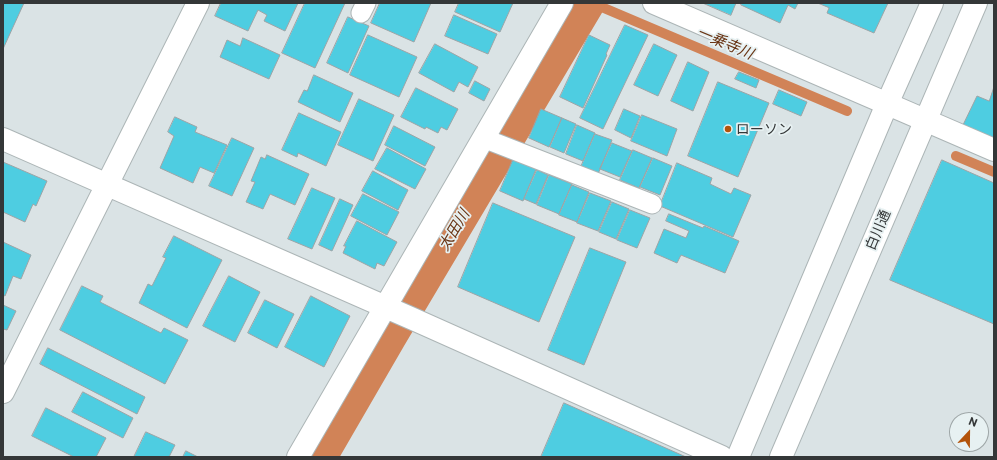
<!DOCTYPE html>
<html>
<head>
<meta charset="utf-8">
<style>
	body { margin:0 }
	#map { position:relative; width:997px; height:460px; overflow:hidden; background:#dae3e5; font-family:Commissioner,sans-serif }
	canvas { display:block }
	.frame { position:absolute; inset:0; border:4px solid #343738; pointer-events:none }
	.north { position:absolute; left:949px; top:412px; width:40px; height:40px; box-sizing:border-box; background:#e7f1f2; border:1px solid #9fa7a8; border-radius:50%; rotate:22deg; font-size:11px; font-weight:700; line-height:16px; text-align:center; color:#343738 }
	.north::after { content:''; display:block; margin:auto; width:14px; height:18px; background:#b3530a; clip-path:polygon(50% 0,100% 100%,50% 72%,0 100%) }
</style>
</head>
<body>
<div id="map">
<canvas width="997" height="460"></canvas>
<div class="frame"></div>
<div class="north">N</div>
</div>
<script>
const ctx = document.querySelector('canvas').getContext('2d');
ctx.lineJoin = 'round';
function trace(path, color, width, dash) { ctx.strokeStyle = color; ctx.lineWidth = width; ctx.lineCap = dash ? 'butt' : 'round'; ctx.setLineDash(dash || []); ctx.stroke(path); }
function fill(path, color) { ctx.fillStyle = color; ctx.fill(path, 'evenodd'); }
function label(font, color, halo, rows, align = 'center') {
  ctx.font = font + ' Commissioner,"Noto Sans JP",sans-serif'; ctx.lineWidth = 3.5; ctx.setLineDash([]); ctx.textBaseline = 'middle'; ctx.strokeStyle = halo; ctx.fillStyle = color; for (const [text, x, y, turn = 0] of rows) {
    ctx.save(); ctx.translate(x, y); ctx.rotate((+turn || 0) * Math.PI / 180); ctx.textAlign = isNaN(turn) ? turn : align; if (halo) ctx.strokeText(text, 0, 0); ctx.fillText(text, 0, 0); ctx.restore();
  }
}
trace(new Path2D(`
	M592,3L847,111
	M956,156L994,172`), '#d18357', 10);
trace(new Path2D(`
	M320,457L389,338L588,3`), '#d18357', 34);
const building = new Path2D(`
	M3,3H24L3,49Z
	M221,3H298L285,31L264,21L267,15L258,10L248,31L215,16Z
	M305,3H345L315,68L282,53Z
	M380,3H431L414,42L371,23Z
	M459,3H513L500,32L455,12Z
	M703,3H736L731,15Z
	M742,3H798L795,9L788,5L780,23L741,5Z
	M818,3H888L874,33L827,13L829,8Z
	M454,15L497,34L488,54L445,36Z
	M348,17L369,26L348,73L327,63Z
	M625,25L648,35L603,129L580,118Z
	M368,35L417,57L399,97L350,75Z
	M589,35L610,45L606,54L607,55L583,108L560,97Z
	M243,38L280,55L269,79L220,57L227,40L240,46Z
	M435,44L478,67L468,87L459,82L454,92L419,73Z
	M654,44L677,55L658,96L634,85Z
	M688,62L709,72L693,111L671,101Z
	M739,72L759,80L756,88L735,79Z
	M314,75L353,93L340,122L298,102L304,90L307,91Z
	M475,81L490,89L484,101L469,93Z
	M718,82L769,103L738,177L688,156Z
	M994,87V140L962,127L977,96L989,101Z
	M416,88L458,109L447,130L441,127L438,133L426,127L425,129L401,117Z
	M779,90L807,102L801,116L773,104Z
	M359,99L394,115L373,161L338,145Z
	M541,109L562,118L549,147L529,138Z
	M624,109L640,116L631,138L615,130Z
	M299,113L341,132L326,166L298,153L297,157L282,150Z
	M642,115L677,129L667,156L631,141Z
	M175,117L197,127L195,132L227,145L214,173L200,167L193,183L160,168L174,136L168,132Z
	M562,118L576,124L564,153L550,147Z
	M577,125L595,133L583,161L566,154Z
	M394,126L435,147L425,166L385,145Z
	M595,134L612,140L598,174L581,167Z
	M232,138L254,148L232,196L209,186Z
	M612,143L632,151L620,177L600,169Z
	M387,148L426,169L415,189L375,169Z
	M633,150L652,158L639,188L620,180Z
	M267,155L309,174L295,205L270,194L263,209L246,202L255,182L251,181L261,157L265,159Z
	M653,158L672,166L660,195L640,187Z
	M513,160L536,169L523,201L500,191Z
	M942,160L994,183V324L890,280Z
	M3,162L47,181L36,206L33,204L25,222L3,212Z
	M677,163L712,178L710,184L731,194L734,188L751,195L733,237L660,206Z
	M537,170L548,175L536,204L524,199Z
	M373,171L408,190L398,210L362,191Z
	M549,175L572,184L559,214L537,205Z
	M572,185L589,192L577,222L559,215Z
	M312,188L335,198L312,249L288,239Z
	M590,193L611,201L598,231L577,223Z
	M363,194L399,212L387,235L351,216Z
	M340,199L353,205L332,251L319,245Z
	M612,202L629,209L616,239L599,232Z
	M493,203L575,237L539,322L458,287Z
	M630,210L650,218L637,248L617,240Z
	M669,214L703,228L704,226L739,241L725,273L681,255L677,263L654,253L664,229L686,238L689,231L666,221Z
	M357,221L397,242L384,266L377,263L375,269L343,253L346,246H344Z
	M174,236L222,260L187,328L139,303L148,284L152,286L166,258L163,257Z
	M3,242L31,255L21,279L13,276L5,296L3,295Z
	M590,248L626,262L584,365L548,350Z
	M229,276L260,292L235,342L203,326Z
	M82,286L103,296L100,302L161,333L164,328L188,340L165,384L60,330Z
	M311,296L350,316L324,367L285,347Z
	M265,300L294,314L277,348L248,333Z
	M3,305L16,311L7,330L3,329Z
	M48,348L145,397L137,414L40,364Z
	M83,392L133,418L123,438L72,412Z
	M564,403L686,457H541Z
	M46,408L106,438L96,457H74L32,436Z
	M146,432L175,445L169,457H134Z
	M186,451L198,457H183Z`);
fill(building, '#4ecde1');
trace(building, '#9ca4a6', 1);
const lane = new Path2D(`
	M361,13L366,3
	M483,138L652,204`);
const street = new Path2D(`
	M654,3L994,150
	M3,139L413,319L722,457
	M3,392L198,3
	M298,457L562,3`);
const secondary = new Path2D(`
	M738,457L887,104L932,3
	M781,457L976,3`);
trace(lane, '#acb5b6', 21);
trace(street, '#acb5b6', 24);
trace(secondary, '#acb5b6', 24);
trace(lane, '#fff', 19);
trace(street, '#fff', 22);
trace(secondary, '#fff', 22);
for (const [x, y, r, color] of [
	[728,129,4,"#b3530a"]
]) { const dot = new Path2D(); dot.arc(x, y, r, 0, 2 * Math.PI); ctx.fillStyle = color; ctx.fill(dot); trace(dot, '#e7f1f2', 1.5); }
label('14px', '#343738', '#e7f1f2', [
	["ローソン",736,129]
], 'left');
label('14px', '#343738', '#e7f1f2', [
	["白川通",878,230,-67]
]);
label('italic 15px', '#693515', '#e7f1f2', [
	["一乗寺川",725,43,23],
	["太田川",454,230,-59]
]);
</script>
</body>
</html>
